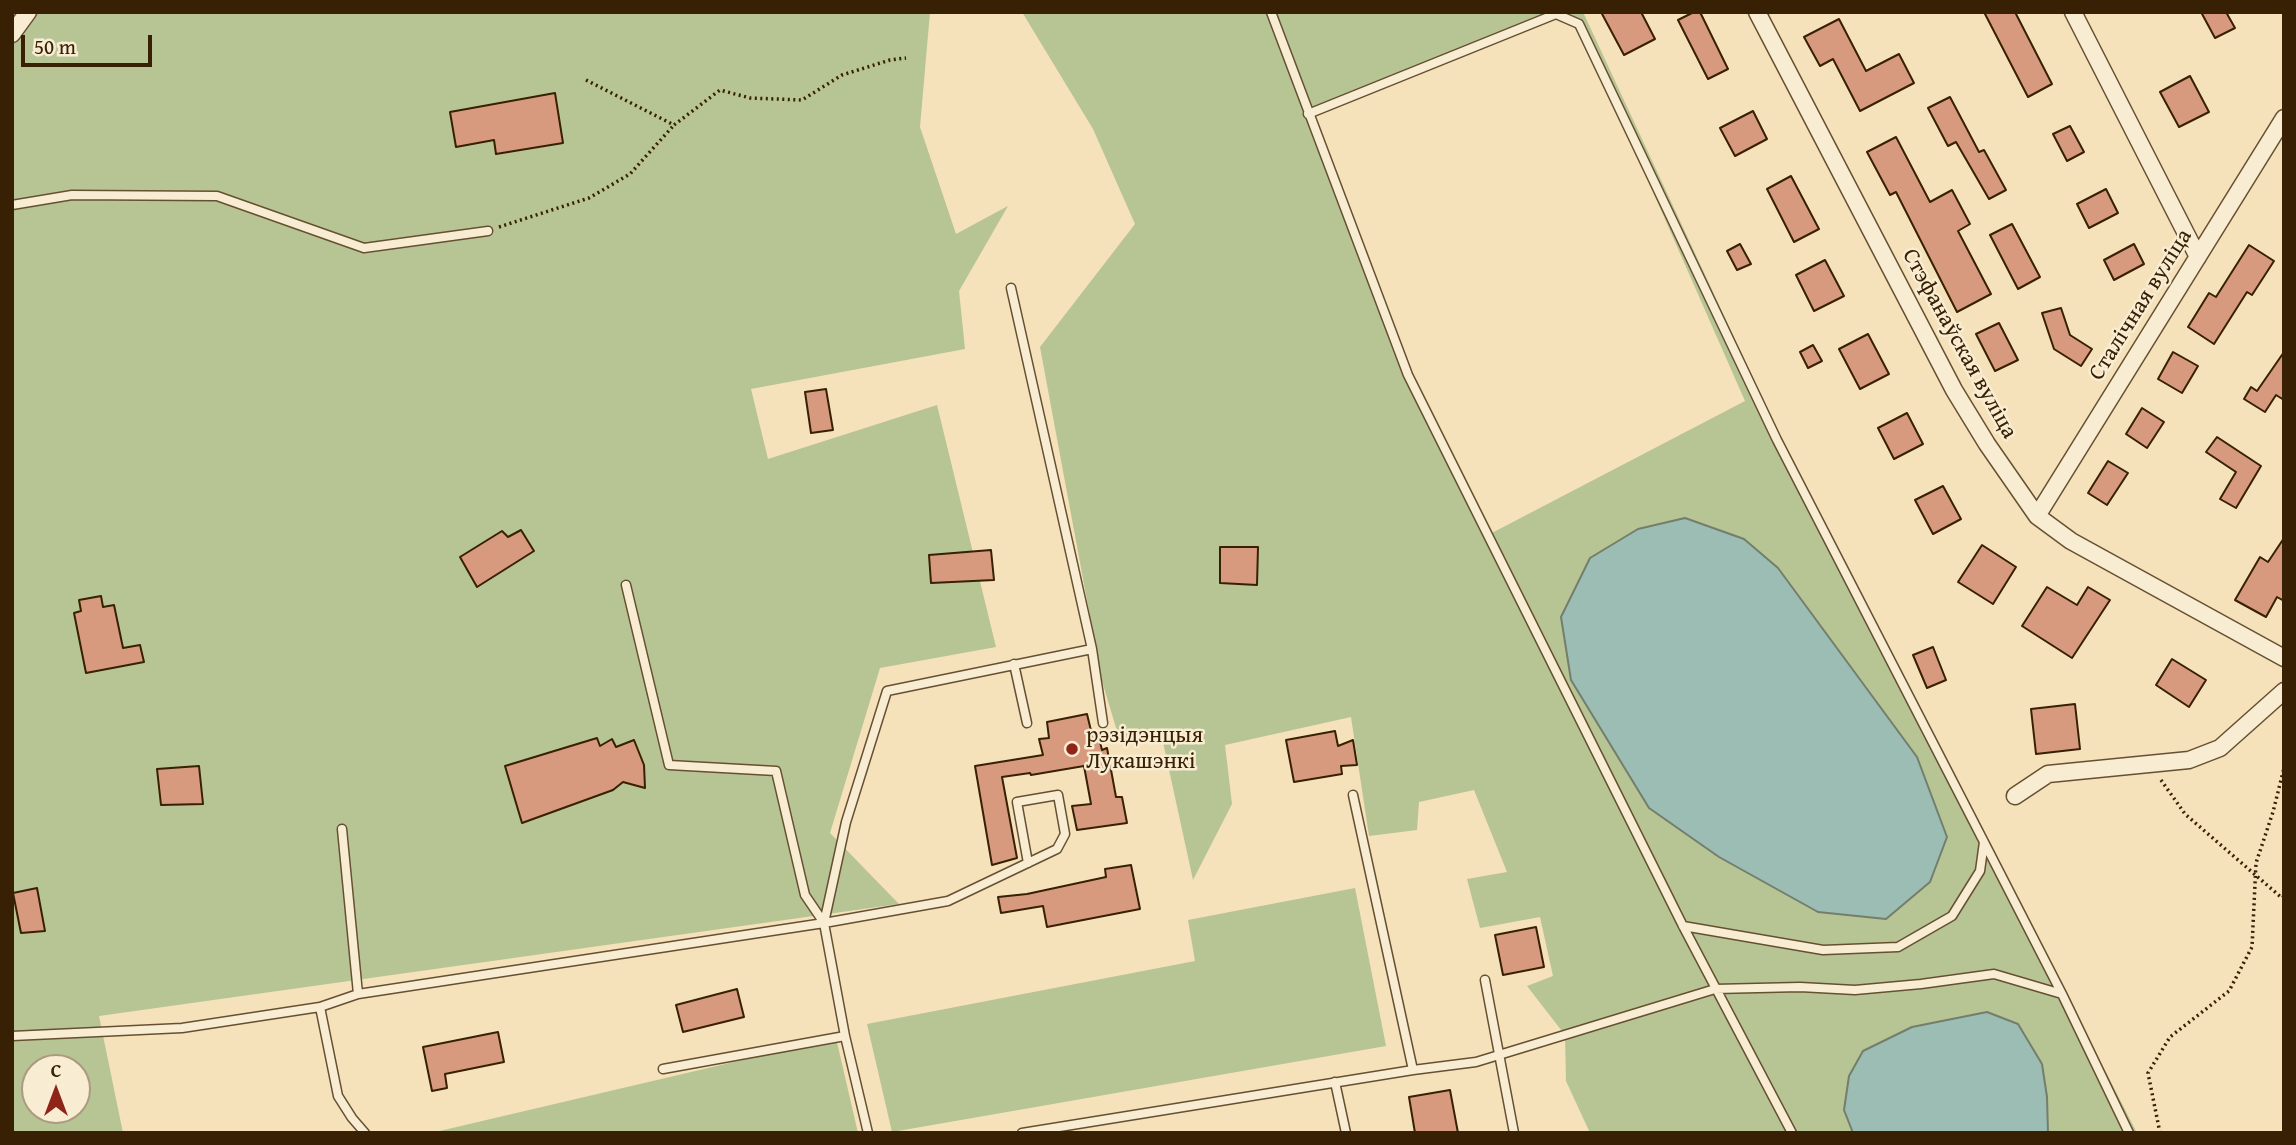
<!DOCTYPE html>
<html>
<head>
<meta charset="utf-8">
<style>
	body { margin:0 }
	#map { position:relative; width:2296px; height:1145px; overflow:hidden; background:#f5e1ba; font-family:"Gentium Book Plus",serif }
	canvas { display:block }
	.frame { position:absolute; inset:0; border:14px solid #372003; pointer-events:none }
	.north { position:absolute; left:21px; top:1054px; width:70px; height:70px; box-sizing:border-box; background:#f8ecd2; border:2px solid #ab9a7f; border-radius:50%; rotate:0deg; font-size:19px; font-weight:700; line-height:28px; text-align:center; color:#372003 }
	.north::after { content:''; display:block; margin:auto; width:24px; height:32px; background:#8f2418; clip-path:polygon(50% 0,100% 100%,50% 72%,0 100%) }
	.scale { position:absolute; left:21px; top:35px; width:131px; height:32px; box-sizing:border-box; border:4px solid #372003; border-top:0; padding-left:9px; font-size:21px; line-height:24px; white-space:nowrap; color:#372003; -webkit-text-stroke:5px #f8ecd2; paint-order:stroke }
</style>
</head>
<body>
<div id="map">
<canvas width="2296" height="1145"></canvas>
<div class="frame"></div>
<div class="north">С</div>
<div class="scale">50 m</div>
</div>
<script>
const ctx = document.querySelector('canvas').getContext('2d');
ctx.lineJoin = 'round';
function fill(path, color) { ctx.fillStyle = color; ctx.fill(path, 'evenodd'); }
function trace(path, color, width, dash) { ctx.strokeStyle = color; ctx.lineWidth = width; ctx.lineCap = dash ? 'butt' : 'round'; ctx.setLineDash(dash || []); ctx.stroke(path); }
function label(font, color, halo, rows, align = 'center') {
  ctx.font = font + ' "Gentium Book Plus",serif'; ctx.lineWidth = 5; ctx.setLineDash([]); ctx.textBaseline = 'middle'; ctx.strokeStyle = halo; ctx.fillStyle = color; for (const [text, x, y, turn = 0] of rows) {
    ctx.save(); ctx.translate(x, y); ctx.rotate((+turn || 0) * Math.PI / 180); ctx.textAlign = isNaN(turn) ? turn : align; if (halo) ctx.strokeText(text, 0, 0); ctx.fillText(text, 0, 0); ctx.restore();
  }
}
fill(new Path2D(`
	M12,12H930L920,127L956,234L1008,206L959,291L965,349L751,389L768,459L937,405L996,647L880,668L830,833L899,904L99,1016L123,1133H12ZM35,1068H77V1110H35Z
	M1022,12H1583L1772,419L2137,1133H1590L1566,1081L1565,1035L1527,986L1553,976L1540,917L1480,928L1467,879L1507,872L1474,790L1419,802L1417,830L1369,836L1351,717L1225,745L1232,804L1193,880L1163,742L1120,741L1102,681L1040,347L1135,224L1093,129ZM1556,14L1579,24L1745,401L1488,535L1408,375L1309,114Z
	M1355,888L1386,1046L892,1132L867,1024L1195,961L1188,920Z
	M836,1038L858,1133H431Z`), '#b7c494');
const water = new Path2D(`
	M1685,518L1744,539L1778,568L1917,757L1947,837L1930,882L1886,919L1818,912L1719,857L1649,808L1571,680L1561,617L1590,558L1638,529Z
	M1987,1012L2018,1024L2042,1064L2047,1097L2048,1133H1853L1844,1110L1849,1076L1863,1051L1912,1027Z`);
fill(water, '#9cbdb3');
trace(water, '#747e6d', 2);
const building = new Path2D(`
	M1601,12H1641L1655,39L1624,55Z
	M1694,12H1700L1728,69L1708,79L1678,20Z
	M1984,12H2015L2052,84L2028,97Z
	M2201,12H2226L2235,28L2215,38Z
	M1839,19L1866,71L1899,54L1914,83L1860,111L1833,59L1820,66L1804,37Z
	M2190,76L2209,112L2179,127L2160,92Z
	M555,93L563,143L496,154L494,140L456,147L450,112Z
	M1950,97L1979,152L1984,150L2006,190L1989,199L1956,142L1948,146L1928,108Z
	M1753,111L1767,139L1735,156L1720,128Z
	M2070,126L2084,152L2067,161L2053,134Z
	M1896,137L1930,202L1952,190L1970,224L1958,231L1991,294L1957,312L1896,192L1890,195L1867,152Z
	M1791,176L1819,229L1794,242L1767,189Z
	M2106,189L2118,213L2089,228L2077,204Z
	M2012,224L2040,277L2018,289L1990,235Z
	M1740,244L1751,264L1737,270L1727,251Z
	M2134,244L2144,264L2114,280L2104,260Z
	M2249,245L2274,261L2252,295L2247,292L2214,344L2188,327L2209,293L2216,297Z
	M1825,260L1844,296L1814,311L1796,275Z
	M2061,308L2070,335L2092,349L2081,366L2054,349L2042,313Z
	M1999,323L2018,360L1995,371L1976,334Z
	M1868,334L1889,374L1860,389L1839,349Z
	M1813,345L1822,361L1808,368L1800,352Z
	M2173,352L2198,366L2182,393L2158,379Z
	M2284,352V400L2276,395L2265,412L2244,399L2251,387L2257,391Z
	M826,389L833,430L811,433L805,392Z
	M2142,408L2164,422L2147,448L2126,434Z
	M1907,413L1923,444L1894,459L1878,428Z
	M2217,437L2261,466L2236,508L2220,499L2236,472L2206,452Z
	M2108,461L2128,473L2107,505L2088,493Z
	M1943,486L1961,519L1933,534L1915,500Z
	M521,530L534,551L477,587L460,557L502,531L508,537Z
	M2284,538V601L2277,597L2266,617L2235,600L2260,557L2268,562Z
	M1982,545L2016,567L1993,604L1958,582Z
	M1220,547H1258L1257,585L1220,583Z
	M991,550L994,580L931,583L929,555Z
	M2047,587L2077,605L2088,587L2110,600L2072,658L2022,626Z
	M101,596L103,607L114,605L123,648L140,645L144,662L86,673L74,613L81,611L79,600Z
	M1933,647L1946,680L1927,688L1913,655Z
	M2172,659L2206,680L2189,707L2156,685Z
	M2075,704L2080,749L2036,754L2031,709Z
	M1087,714L1093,739L1099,738L1102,750L1107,748L1116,797H1122L1127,823L1077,830L1072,806L1091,804L1084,766L1031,775L1030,773L1002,777L1017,858L992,865L975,766L1043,755L1039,739L1049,738L1047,722Z
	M1335,731L1338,746L1353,740L1357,765L1341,766L1342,774L1294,782L1286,740Z
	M597,738L600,746L612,739L616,747L634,740L644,765L645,788L623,782L613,790L522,823L505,766Z
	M199,766L203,804L161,805L157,769Z
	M1131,865L1140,909L1047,927L1043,906L1001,913L998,897L1027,894L1106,877L1105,869Z
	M37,888L45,931L21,933L13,893Z
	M1536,927L1544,967L1503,975L1495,935Z
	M737,989L744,1017L683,1032L676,1005Z
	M498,1032L504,1062L445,1074L447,1088L432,1091L423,1047Z
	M1450,1090L1458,1133H1415L1409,1097Z`);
fill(building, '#d89a7e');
trace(building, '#372003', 2);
const service = new Path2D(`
	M1271,12L1408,375L1683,926L1792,1133
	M1308,114L1556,14L1579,24L1777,440L1984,842L1980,871L1952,916L1898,947L1823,950L1683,926
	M12,205L72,195L217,196L364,248L488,231
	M626,585L669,765L776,771L805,895L824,923L845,1036L868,1133
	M1092,649L1103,723
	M1014,664L1027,723
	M1353,795L1413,1070L1476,1062L1715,989L1800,987L1855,990L1921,984L1994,974L2062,994L2129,1133
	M342,829L358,994
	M1984,842L2062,994
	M824,923L846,822L887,691L1092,649L1011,288
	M1485,980L1514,1133
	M320,1007L338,1096L352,1118L365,1133
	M12,1036L182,1028L320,1007L358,994L824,923L948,901L1057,849L1065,834L1058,795L1017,802L1028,863
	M663,1069L845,1036
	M1335,1082L1346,1133
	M1022,1133L1413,1070`);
const minor = new Path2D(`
	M1757,12L1954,390L1987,444L2037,516L2071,541L2284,658
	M2073,12L2198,257
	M12,34L28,12
	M2037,516L2284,118
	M2015,796L2048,774L2189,760L2220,748L2284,691`);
trace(service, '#665031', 11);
trace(minor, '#665031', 19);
trace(new Path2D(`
	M586,80L674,125L720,90L750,98L802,100L842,75L890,60L906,58
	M499,227L589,198L630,174L674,125
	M2161,780L2185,814L2282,898L2284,896
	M2160,1133L2148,1073L2170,1037L2229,991L2252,947L2256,863L2273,812L2284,768`), '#372003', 3.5, [2, 3.5]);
trace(service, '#f8ecd2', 8);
trace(minor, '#f8ecd2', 16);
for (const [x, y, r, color] of [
	[1072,749,7,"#8f2418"]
]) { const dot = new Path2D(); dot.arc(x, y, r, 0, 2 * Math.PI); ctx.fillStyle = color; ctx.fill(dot); trace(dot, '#f8ecd2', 2.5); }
label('23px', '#372003', '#f8ecd2', [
	["Сталічная вуліца",2141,305,-58],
	["Стэфанаўская вуліца",1959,344,61]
]);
label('23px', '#372003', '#f8ecd2', [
	["рэзідэнцыя",1086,736],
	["Лукашэнкі",1086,762]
], 'left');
</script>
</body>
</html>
